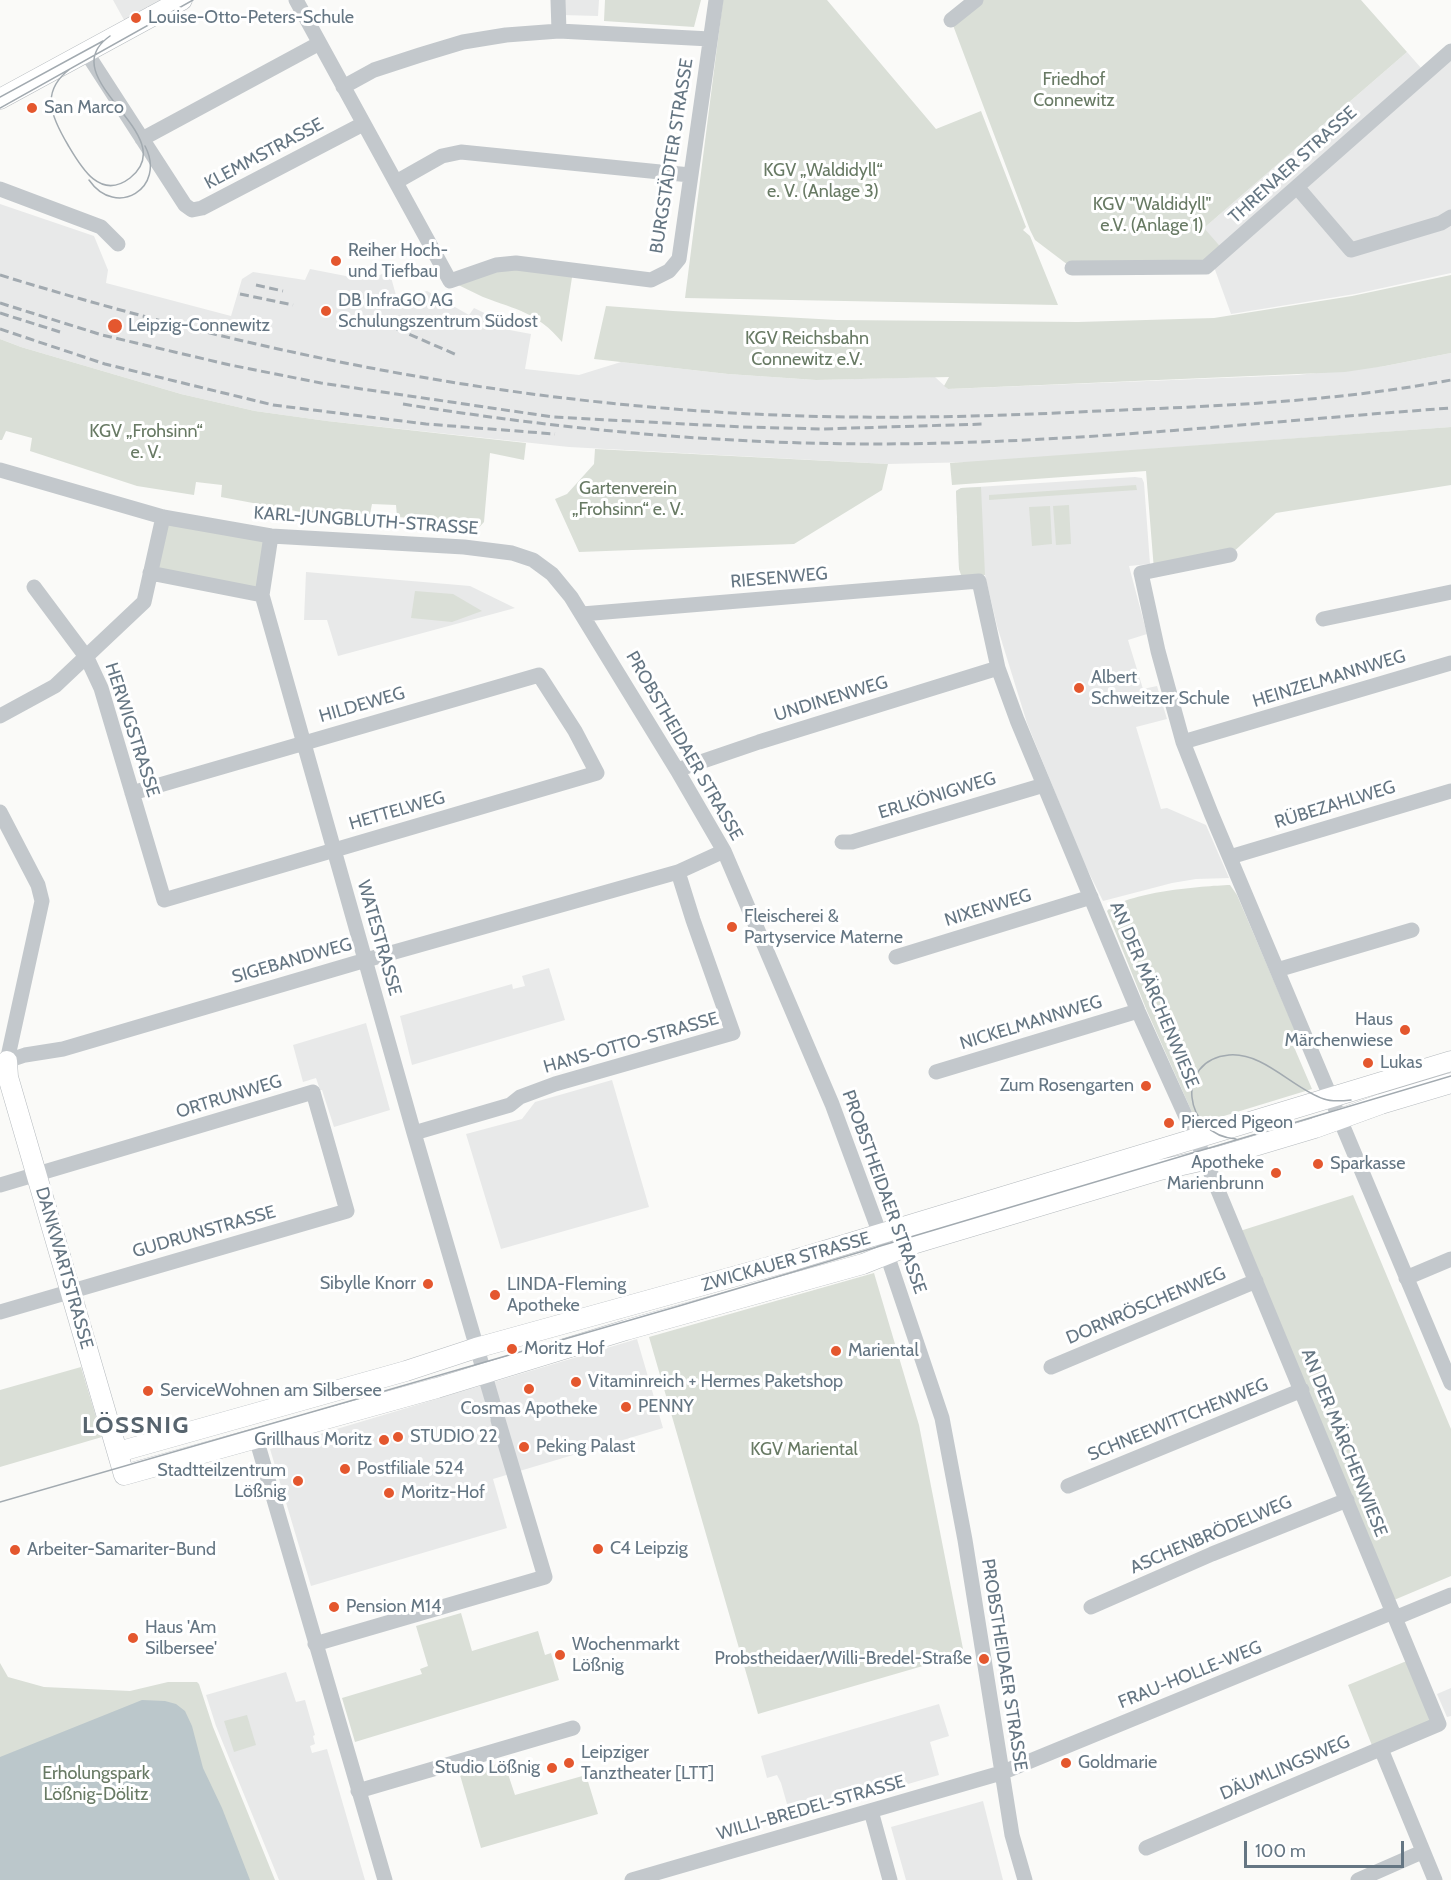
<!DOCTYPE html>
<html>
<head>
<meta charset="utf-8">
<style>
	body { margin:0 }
	#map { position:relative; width:1451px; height:1880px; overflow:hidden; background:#fafaf8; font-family:Cabin,sans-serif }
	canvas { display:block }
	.scale { position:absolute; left:1244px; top:1841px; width:160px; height:27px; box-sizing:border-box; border:3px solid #657683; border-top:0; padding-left:8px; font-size:18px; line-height:21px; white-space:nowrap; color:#657683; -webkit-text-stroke:4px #fff; paint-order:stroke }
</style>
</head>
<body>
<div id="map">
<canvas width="1451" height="1880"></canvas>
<div class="scale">100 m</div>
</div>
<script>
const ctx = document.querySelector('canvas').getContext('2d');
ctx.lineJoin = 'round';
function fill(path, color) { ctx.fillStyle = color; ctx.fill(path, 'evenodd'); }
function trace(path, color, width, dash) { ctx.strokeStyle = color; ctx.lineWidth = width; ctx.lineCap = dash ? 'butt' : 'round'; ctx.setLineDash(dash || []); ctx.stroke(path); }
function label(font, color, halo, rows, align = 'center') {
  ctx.font = font + ' Cabin,sans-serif'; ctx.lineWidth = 6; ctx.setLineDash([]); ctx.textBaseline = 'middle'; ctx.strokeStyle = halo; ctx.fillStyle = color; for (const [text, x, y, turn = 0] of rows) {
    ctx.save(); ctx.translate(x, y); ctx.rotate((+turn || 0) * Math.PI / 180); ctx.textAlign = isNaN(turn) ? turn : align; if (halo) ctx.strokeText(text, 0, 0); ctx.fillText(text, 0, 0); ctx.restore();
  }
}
fill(new Path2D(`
	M113,0H182L129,29Z
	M563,0H599L598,16L562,15Z
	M1407,52L1429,77L1451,58V273L1355,294L1231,314L1214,267L1204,228Z
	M0,204L94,236L108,270L106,283L231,316L242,279L253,272L305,280L310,269L356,278L358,271L380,275L389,270L397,299L427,291L469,315L474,308L499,320V328L531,334L525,369L579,375L621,362L728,374L816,380L935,377L948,389L1297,375L1385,366L1451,353V427L975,462L888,464L569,447L327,421L255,411L181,394L21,347L0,339Z
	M1135,477L1142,478L1144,483L1150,564L1129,566L1147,634L1128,640L1143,689L1157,686L1167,719L1136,727L1161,809L1167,808L1206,825L1229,878L1196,879L1172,883L1103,901L1083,861L1027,723L997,626L985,575L964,577L959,569L956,491L961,488Z
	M306,572L470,586L515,608L338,656L327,620H304Z
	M549,968L565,1020L412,1065L400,1016L512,984L513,989L525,986L522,976Z
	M366,1023L390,1110L334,1127L322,1090H320L316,1078L303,1082L293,1045Z
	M612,1080L649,1207L501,1249L466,1134L522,1119L535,1102Z
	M637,1339L663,1428L493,1479L507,1528L311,1586L270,1449Z
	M286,1672L296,1702L305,1700L315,1735L313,1736L315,1744L310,1746L312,1753L327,1749L365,1880H279L216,1726L206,1695Z
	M1451,1688V1716L1447,1717L1437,1694Z
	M939,1704L949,1736L930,1742L939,1775L791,1818L781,1783L777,1775L767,1778L761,1756Z
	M983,1801L1003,1880H906L891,1827Z`), '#e8e9e9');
fill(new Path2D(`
	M605,0H701L694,27L604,21Z
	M723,0H827L936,129L981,111L1026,227L1023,230L1030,236L1058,305L685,298Z
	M976,0H1361L1407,52L1204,228L1224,251L1206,267L1072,268L1035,240L1030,230L951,20Z
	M496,265L573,271L562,342C537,312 517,310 483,297C472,292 461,286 450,281Z
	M1451,275V353L1385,366L1345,372L948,389L944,386L949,377L816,380L728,374L594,359L606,306L673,311L837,320L1078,322L1214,318L1352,296Z
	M0,339L21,347L181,394L255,411L327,421L526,443L524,460L490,453L484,522L475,532L464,522L397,517L396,505L372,504L370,514L301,512L221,497L222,485L196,482L194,495L137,486L30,451L32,438L6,431L2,440H0Z
	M1451,427V485L1276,513L1230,555L1154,570L1146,471L952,485L950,463Z
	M595,449L888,464L882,490L794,544L579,552L555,499L567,494L594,464Z
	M1136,485L1137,490L989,500V495Z
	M981,487L985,575L964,577L961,575L959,569L956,491L961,488Z
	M1069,505L1071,544L1056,545L1053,506Z
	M1050,506L1052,544L1032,546L1029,507Z
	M163,517L271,536L262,595L150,573Z
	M415,591L453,594L482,611L452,622L411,618Z
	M1230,885L1237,895L1297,1035L1291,1040L1312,1089L1201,1123L1195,1119L1147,1011L1107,911C1126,892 1202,886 1230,885Z
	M1353,1195L1451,1429V1576L1394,1600L1240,1231Z
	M874,1273L919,1425L964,1654L758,1714L649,1337Z
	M81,1367L102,1437L0,1467V1390Z
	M461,1613L472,1651L538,1631L545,1655L551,1653L559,1680L355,1742L342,1698L422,1674L420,1669L428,1666L416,1626Z
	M1409,1660L1432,1718L1430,1723L1373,1748L1348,1685Z
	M0,1663L8,1677L44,1687L130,1691L168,1682H197L199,1684L213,1727L275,1880H0Z
	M247,1715L256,1745L234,1752L224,1721Z
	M504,1762L515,1795L586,1775L598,1814L481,1848L460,1775Z`), '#dadfd7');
fill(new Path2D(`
	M142,1700L165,1701L176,1704L185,1711L192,1726L203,1768L222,1808L250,1880H0V1757Z`), '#bbc7cb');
const major = new Path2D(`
	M0,99L182,0
	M7,1061L8,1077L124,1475L437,1388L626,1330L863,1264L913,1244L1160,1170L1218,1157L1315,1128L1381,1104L1451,1083
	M118,1452L406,1371L476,1348L794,1260L1451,1061`);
trace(major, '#b5babe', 21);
trace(new Path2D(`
	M296,0L450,281L496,265L516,263L651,280L669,271L679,259L716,0
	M558,0L559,31
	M951,20L976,0
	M86,52L185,205L192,210L202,208L363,124
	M343,87L374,70L420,55L463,42L506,35L559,31L710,39
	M142,139L318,44
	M396,182L442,156L461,152L690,175
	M1297,187L1351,250L1441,223L1451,217
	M0,189L101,227L118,244
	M1072,268L1206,267L1451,51
	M0,470L163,517L271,536L464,547L512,553L533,560L552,574L571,597L677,770L724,851L832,1104L880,1234L942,1418L965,1540L1012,1835L1025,1880
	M271,536L262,595L414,1133L496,1413
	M1230,555L1141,573L1158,651L1183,742L1211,813L1451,1383
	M150,573L262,595
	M34,587L87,658L101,688L164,900L597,773L575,731L539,675L132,793
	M582,614L979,581L998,668L1017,720L1138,1011L1205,1159L1439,1724L1146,1848
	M1323,619L1451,592
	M0,716L55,686L144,602L163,517
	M1183,742L1451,663
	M677,770L759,742L998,668
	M0,812L38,885L42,901L7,1061L25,1055L63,1049L366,960L678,872L724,851
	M842,842H852L1044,785
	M1230,857L1451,791
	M896,957L1091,897
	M1277,970L1412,930
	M936,1072L1138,1011
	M414,1133L510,1105L520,1097L555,1084L733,1033L693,920L678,872
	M0,1185L313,1092L347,1211L0,1312
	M1406,1278L1451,1259
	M1051,1367L1256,1281
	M256,1438L385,1880
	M1068,1486L1302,1390
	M1091,1607L1212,1554L1347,1500
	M1395,1618L1451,1595
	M315,1644L545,1577L498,1420
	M1381,1749L1435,1880
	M358,1791L573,1728
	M871,1811L890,1880
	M632,1880L1001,1773L1393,1612
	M1358,1880L1422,1852`), '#c3c8cc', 15);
trace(major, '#fff', 20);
trace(new Path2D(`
	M70,69C39,92 52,118 68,145C81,167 100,201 130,178C185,135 49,78 110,36
	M0,97L103,41
	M0,108L193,0
	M89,180C116,219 167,188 145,146
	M1236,1139C1183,1135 1174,1060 1229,1055C1264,1052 1293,1089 1324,1099C1332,1102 1342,1101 1351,1100
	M0,1502L679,1306L1451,1076`), '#a2aab0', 1.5);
trace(new Path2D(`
	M0,275C263,356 528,408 804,416C902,419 1001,416 1099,411C1217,406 1334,402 1451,380
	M256,285L283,291
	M240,294L293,305
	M0,303L102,335L230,365L321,383L553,417L743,427L822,429L985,424
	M0,313L60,332
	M0,329L105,364L273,405L426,424L555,434
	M397,329L457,355
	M403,404C583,433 764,448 945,443C1114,439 1283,420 1451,408`), '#a2aab0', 3, [9, 4.5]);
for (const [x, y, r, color] of [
	[136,18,6,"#e4572e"],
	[32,108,6,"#e4572e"],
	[336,261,6,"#e4572e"],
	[326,311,6,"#e4572e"],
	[115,326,8,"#e4572e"],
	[1079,688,6,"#e4572e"],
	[732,927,6,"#e4572e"],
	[1405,1030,6,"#e4572e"],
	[1368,1063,6,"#e4572e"],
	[1146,1086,6,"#e4572e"],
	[1169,1123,6,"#e4572e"],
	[1318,1164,6,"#e4572e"],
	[1276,1173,6,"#e4572e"],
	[428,1284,6,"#e4572e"],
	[495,1295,6,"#e4572e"],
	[512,1349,6,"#e4572e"],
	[836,1351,6,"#e4572e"],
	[576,1382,6,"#e4572e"],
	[529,1389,6,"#e4572e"],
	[148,1391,6,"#e4572e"],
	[626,1407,6,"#e4572e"],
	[398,1437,6,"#e4572e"],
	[384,1440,6,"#e4572e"],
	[524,1447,6,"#e4572e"],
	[345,1469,6,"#e4572e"],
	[298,1481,6,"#e4572e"],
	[389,1493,6,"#e4572e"],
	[598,1549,6,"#e4572e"],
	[15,1550,6,"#e4572e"],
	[334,1607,6,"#e4572e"],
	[133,1638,6,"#e4572e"],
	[560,1655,6,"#e4572e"],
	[984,1659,6,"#e4572e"],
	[569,1763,6,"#e4572e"],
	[1066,1763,6,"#e4572e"],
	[552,1768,6,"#e4572e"]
]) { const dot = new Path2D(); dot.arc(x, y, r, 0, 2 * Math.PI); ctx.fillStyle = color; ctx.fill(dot); trace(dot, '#fff', 2); }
label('18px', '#657683', '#fff', [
	["Louise-Otto-Peters-Schule",148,18],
	["San Marco",44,108],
	["Reiher Hoch-",348,251],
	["und Tiefbau",348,272],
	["DB InfraGO AG",338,301],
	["Schulungszentrum Südost",338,322],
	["Leipzig-Connewitz",128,326],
	["Albert",1091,678],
	["Schweitzer Schule",1091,699],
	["Fleischerei &",744,917],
	["Partyservice Materne",744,938],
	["Haus",1393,1020,"right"],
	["Märchenwiese",1393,1041,"right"],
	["Lukas",1380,1063],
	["Zum Rosengarten",1134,1086,"right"],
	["Pierced Pigeon",1181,1123],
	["Apotheke",1264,1163,"right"],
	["Marienbrunn",1264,1184,"right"],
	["Sparkasse",1330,1164],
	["Sibylle Knorr",416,1284,"right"],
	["LINDA-Fleming",507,1285],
	["Apotheke",507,1306],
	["Moritz Hof",524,1349],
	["Mariental",848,1351],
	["Vitaminreich + Hermes Paketshop",588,1382],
	["ServiceWohnen am Silbersee",160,1391],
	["PENNY",638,1407],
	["Cosmas Apotheke",529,1409,"center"],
	["STUDIO 22",410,1437],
	["Grillhaus Moritz",372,1440,"right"],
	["Peking Palast",536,1447],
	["Postfiliale 524",357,1469],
	["Stadtteilzentrum",286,1471,"right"],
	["Lößnig",286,1492,"right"],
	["Moritz-Hof",401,1493],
	["C4 Leipzig",610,1549],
	["Arbeiter-Samariter-Bund",27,1550],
	["Pension M14",346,1607],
	["Haus 'Am",145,1628],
	["Silbersee'",145,1649],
	["Wochenmarkt",572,1645],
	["Lößnig",572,1666],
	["Probstheidaer/Willi-Bredel-Straße",972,1659,"right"],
	["Leipziger",581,1753],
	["Tanztheater [LTT]",581,1774],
	["Goldmarie",1078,1763],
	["Studio Lößnig",540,1768,"right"]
], 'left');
label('18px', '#687a64', '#fff', [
	["Friedhof",1074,80],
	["Connewitz",1074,101],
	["KGV „Waldidyll“",823,171],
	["e. V. (Anlage 3)",823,192],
	["KGV \"Waldidyll\"",1152,205],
	["e.V. (Anlage 1)",1152,226],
	["KGV Reichsbahn",807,339],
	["Connewitz e.V.",807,360],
	["KGV „Frohsinn“",146,432],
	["e. V.",146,453],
	["Gartenverein",628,489],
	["„Frohsinn“ e. V.",628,510],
	["KGV Mariental",804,1450],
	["Erholungspark",96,1774],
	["Lößnig-Dölitz",96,1795]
]);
label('18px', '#657683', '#fff', [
	["KLEMMSTRASSE",264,154,-28],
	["BURGSTÄDTER STRASSE",672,156,-81],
	["THRENAER STRASSE",1293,165,-42],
	["KARL-JUNGBLUTH-STRASSE",366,521,4],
	["RIESENWEG",779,578,-5],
	["HEINZELMANNWEG",1329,679,-17],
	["UNDINENWEG",831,699,-17],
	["HILDEWEG",362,705,-16],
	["HERWIGSTRASSE",132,730,72],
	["PROBSTHEIDAER STRASSE",684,746,60],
	["ERLKÖNIGWEG",937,796,-17],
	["RÜBEZAHLWEG",1335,805,-17],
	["HETTELWEG",397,811,-16],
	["NIXENWEG",988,908,-17],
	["WATESTRASSE",379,938,74],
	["SIGEBANDWEG",292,961,-16],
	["AN DER MÄRCHENWIESE",1154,995,67],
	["NICKELMANNWEG",1031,1023,-17],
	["HANS-OTTO-STRASSE",631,1043,-16],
	["ORTRUNWEG",229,1097,-17],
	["PROBSTHEIDAER STRASSE",884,1192,70],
	["GUDRUNSTRASSE",204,1232,-16],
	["ZWICKAUER STRASSE",786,1262,-16],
	["DANKWARTSTRASSE",64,1268,74],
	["DORNRÖSCHENWEG",1146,1306,-23],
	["SCHNEEWITTCHENWEG",1178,1420,-22],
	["AN DER MÄRCHENWIESE",1344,1443,68],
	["ASCHENBRÖDELWEG",1211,1535,-23],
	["PROBSTHEIDAER STRASSE",1004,1665,81],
	["FRAU-HOLLE-WEG",1190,1675,-22],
	["DÄUMLINGSWEG",1285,1768,-23],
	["WILLI-BREDEL-STRASSE",811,1808,-16]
]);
ctx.letterSpacing = '1.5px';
label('bold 24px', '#57646e', '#fff', [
	["LÖSSNIG",136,1426]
]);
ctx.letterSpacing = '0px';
</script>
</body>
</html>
